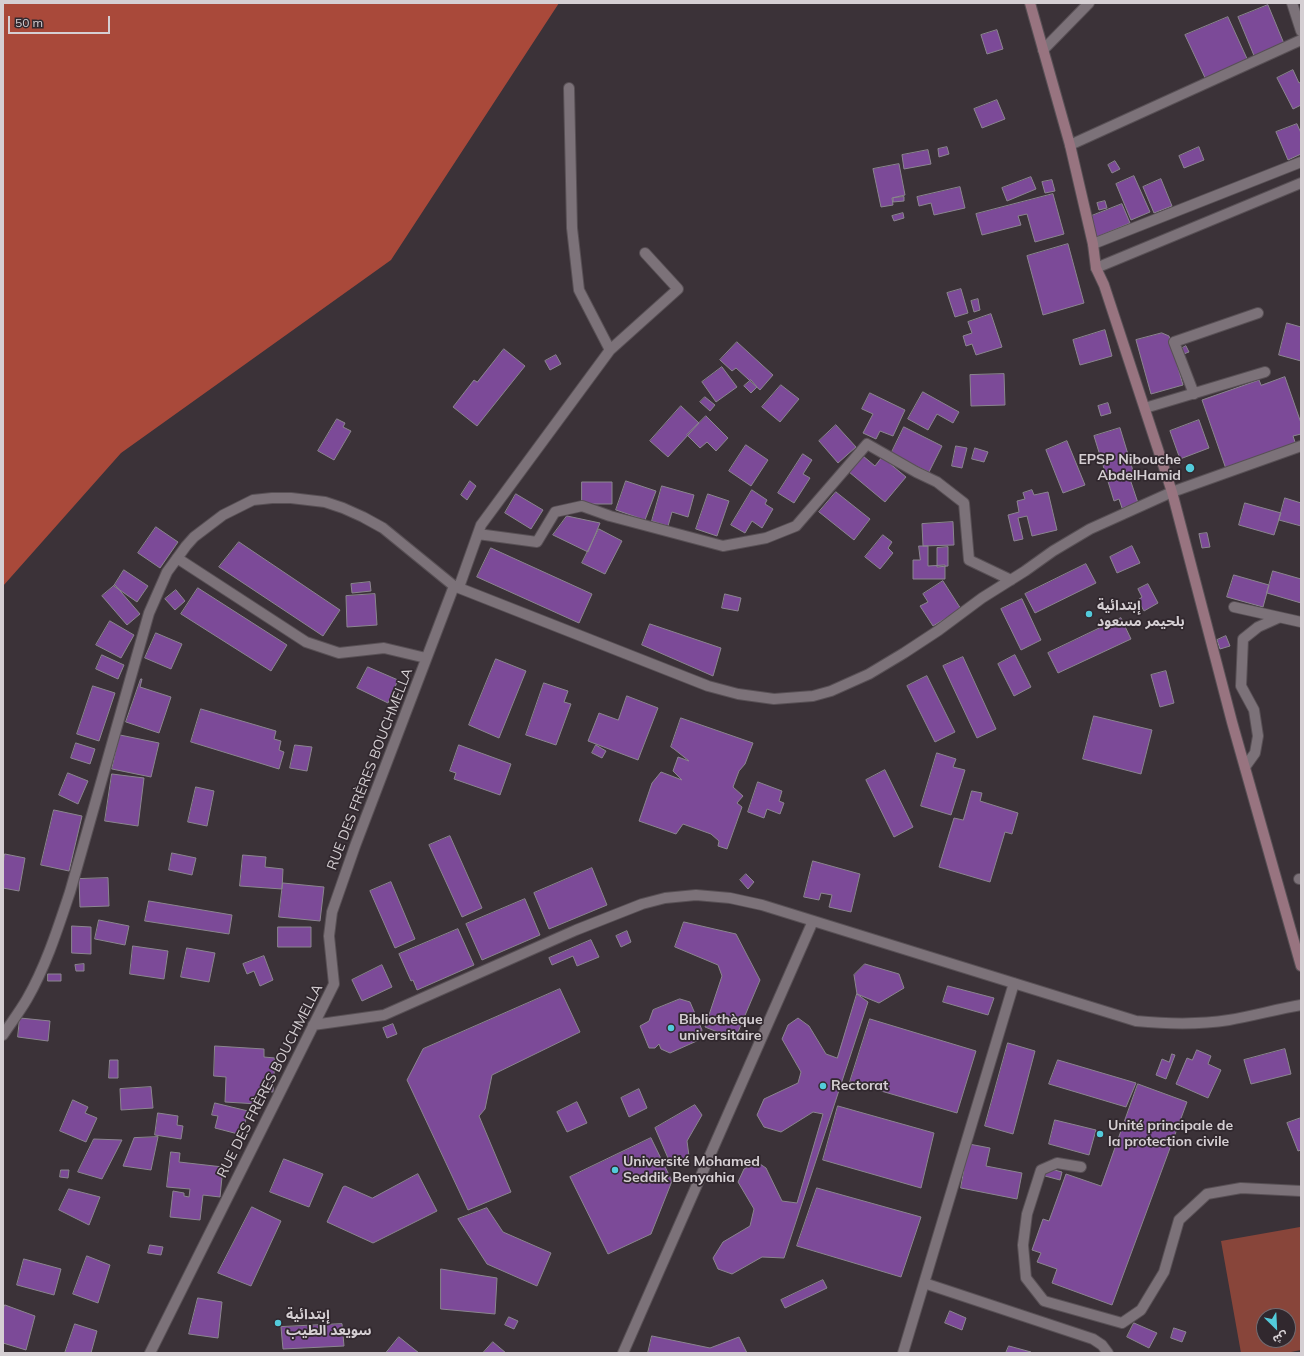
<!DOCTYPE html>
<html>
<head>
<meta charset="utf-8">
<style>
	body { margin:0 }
	#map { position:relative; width:1304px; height:1356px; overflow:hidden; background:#3b3238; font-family:Mulish,"Noto Sans Arabic",sans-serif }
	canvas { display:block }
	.frame { position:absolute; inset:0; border:4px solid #d5cfd3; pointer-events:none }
	.north { position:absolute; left:1256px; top:1308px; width:40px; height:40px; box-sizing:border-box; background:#31282e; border:1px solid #736b70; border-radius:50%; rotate:156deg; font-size:11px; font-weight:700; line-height:16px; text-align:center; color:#d5cfd3 }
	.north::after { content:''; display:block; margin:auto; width:14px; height:18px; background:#53cbdb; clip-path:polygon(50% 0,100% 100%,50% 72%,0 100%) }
	.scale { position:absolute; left:8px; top:16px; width:102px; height:18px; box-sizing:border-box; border:2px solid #d5cfd3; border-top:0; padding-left:5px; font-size:12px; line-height:14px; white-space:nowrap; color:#d5cfd3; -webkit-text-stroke:3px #31282e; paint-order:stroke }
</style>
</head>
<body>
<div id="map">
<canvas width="1304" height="1356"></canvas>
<div class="frame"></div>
<div class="north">ش</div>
<div class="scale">50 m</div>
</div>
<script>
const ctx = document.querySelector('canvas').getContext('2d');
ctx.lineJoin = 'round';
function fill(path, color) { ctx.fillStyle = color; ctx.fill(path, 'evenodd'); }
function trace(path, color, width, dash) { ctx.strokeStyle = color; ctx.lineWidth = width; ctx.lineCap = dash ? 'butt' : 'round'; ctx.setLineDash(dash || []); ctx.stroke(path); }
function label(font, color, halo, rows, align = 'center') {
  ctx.font = font + ' Mulish,"Noto Sans Arabic",sans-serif'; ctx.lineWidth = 3.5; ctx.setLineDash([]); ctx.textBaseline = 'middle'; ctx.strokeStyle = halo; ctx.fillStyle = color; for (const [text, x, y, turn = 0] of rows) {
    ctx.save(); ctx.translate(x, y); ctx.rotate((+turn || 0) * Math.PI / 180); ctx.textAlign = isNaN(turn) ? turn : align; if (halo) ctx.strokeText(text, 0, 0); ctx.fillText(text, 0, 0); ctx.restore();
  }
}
fill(new Path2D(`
	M1300,1227L1301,1233V1350L1286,1353H1241L1221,1241ZM1264,1316H1288V1340H1264Z`), '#88453a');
fill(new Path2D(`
	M3,3H559L391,260L121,453L3,586Z`), '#a9493a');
const building = new Path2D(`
	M1268,5L1285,46L1255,58L1238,17Z
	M1228,17L1249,63L1207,82L1185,35Z
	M997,30L1003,49L987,54L981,35Z
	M1293,70L1299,83L1301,82V105L1293,109L1277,78Z
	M997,100L1005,119L982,128L974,109Z
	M1297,124L1301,133V154L1288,160L1276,132Z
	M947,147L949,154L939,157L938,149Z
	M1199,147L1204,160L1184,168L1179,156Z
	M928,150L931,164L904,169L902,155Z
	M1115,161L1120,169L1112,173L1108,165Z
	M899,164L905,195L892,198L893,205L881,207L873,169Z
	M1134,176L1150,212L1131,220L1116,184Z
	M1031,177L1036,189L1007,201L1002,188Z
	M1161,179L1172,206L1154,213L1143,187Z
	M1052,180L1055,191L1045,193L1042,182Z
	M960,187L965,208L934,215L931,203L919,206L917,197Z
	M1053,194L1064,234L1035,242L1027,214L1018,216L1021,225L982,235L976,214Z
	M904,197V201L893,202V198Z
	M1105,201L1107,208L1099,210L1097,203Z
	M1122,204L1130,223L1097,237L1089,217Z
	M903,213L904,218L894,221L892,216Z
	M1068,244L1084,303L1043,315L1027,256Z
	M961,289L968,313L955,317L947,293Z
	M978,299L980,310L974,312L971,301Z
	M991,314L1002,347L976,355L972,344L966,346L963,336L972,333L968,322Z
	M1287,323L1301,327V361L1279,355Z
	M1105,330L1112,356L1080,365L1073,340Z
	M1162,333L1169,336L1183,385L1151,394L1136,340Z
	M737,342L773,375L760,390L736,368L732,371L720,360Z
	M1186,346L1189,352L1181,355L1179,350Z
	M504,349L525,366L477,426L453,407L474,380L477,382Z
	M556,355L561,364L550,370L545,361Z
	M722,367L737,387L716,402L702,382Z
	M1004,374L1005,405L971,406L970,375Z
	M1285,377L1301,423V434L1293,436L1296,445L1226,469L1202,400L1259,380L1261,385Z
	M751,380L757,387L751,393L744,386Z
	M781,385L799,399L780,422L762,407Z
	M923,392L959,412L953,423L937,414L928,430L908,419Z
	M870,393L905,410L893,436L880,431L876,439L863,433L873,414L862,409Z
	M705,397L715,405L710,411L700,402Z
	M1108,403L1111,413L1101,416L1098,406Z
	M681,406L699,423L668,457L650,441Z
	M706,416L728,438L716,451L707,442L700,448L687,435Z
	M337,419L345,423L343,427L351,431L334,460L318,451Z
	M1199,420L1209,448L1180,459L1170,431Z
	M836,425L856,447L838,463L819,441Z
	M904,427L942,446L929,472L891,454Z
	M1120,428L1134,474L1129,476L1138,503L1122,508L1119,499L1114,501L1094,436Z
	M1067,441L1085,485L1063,493L1046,450Z
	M746,445L768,460L751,486L729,471Z
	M956,446L967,448L962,468L952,466Z
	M975,448L988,452L984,462L972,459Z
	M803,454L812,460L803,474L810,478L794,503L778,493Z
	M863,456L875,466L882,457L906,477L885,502L849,472Z
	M470,481L476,486L467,500L461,495Z
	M626,481L656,491L645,520L616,510Z
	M582,482H612V504H582Z
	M662,486L694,495L688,517L672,512L668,526L652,521Z
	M752,490L767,500L765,504L773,509L762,528L752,521L745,533L731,525Z
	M1032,490L1034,495L1048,492L1057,530L1032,536L1027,516L1018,518L1023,539L1014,541L1008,515L1019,512L1017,501L1025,499L1023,493Z
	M836,492L870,519L854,540L819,512Z
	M516,494L543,510L531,529L505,513Z
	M708,494L729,501L717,536L696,529Z
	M1285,498L1301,503V526L1279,520Z
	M1245,503L1281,513L1274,535L1239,525Z
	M567,516L600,523L588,552L553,535Z
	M953,522L954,545L923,546L922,524Z
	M156,527L178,542L160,568L138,553Z
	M599,529L622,541L605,574L582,563Z
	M1207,533L1210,547L1202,548L1199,534Z
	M883,535L892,542L888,548L893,553L880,569L865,557Z
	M239,542L340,610L323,636L219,567Z
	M919,546H928V566L945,565V579H913V560H920Z
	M1132,546L1140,563L1117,573L1110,557Z
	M948,547V566L937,567V548Z
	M491,548L592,594L579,623L477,577Z
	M1086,564L1096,583L1035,613L1025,594Z
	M124,570L148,586L137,602L114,586Z
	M1273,571L1301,579V603L1267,593Z
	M1234,575L1269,585L1263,607L1227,597Z
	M943,581L961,609L933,626L920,606L928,602L923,594Z
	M370,582L371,591L352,593L351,584Z
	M1148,584L1158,603L1144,611L1138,600L1142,597L1138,589Z
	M115,585L140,614L127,625L102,596Z
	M198,588L287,645L271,671L181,614Z
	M176,590L185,601L175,610L165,599Z
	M375,594L377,625L347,627L346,596Z
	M725,594L741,598L738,611L722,608Z
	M1022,599L1041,640L1021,650L1001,609Z
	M1121,618L1131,639L1058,673L1048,653Z
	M110,621L134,635L121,658L96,645Z
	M650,624L721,648L713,676L642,645Z
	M156,633L182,644L171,669L145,658Z
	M1226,636L1230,646L1220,649L1217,640Z
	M102,655L124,665L118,679L96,669Z
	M1015,655L1031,687L1014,696L998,664Z
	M963,657L996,729L977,738L943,666Z
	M496,659L526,671L499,738L469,725Z
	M368,667L398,680L388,703L357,688Z
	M1166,671L1174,703L1160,707L1151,675Z
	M927,676L955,732L935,742L907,686Z
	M141,679H142L140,687L171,697L159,733L126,722Z
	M544,683L568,691L564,702L571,704L556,745L526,735Z
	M93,686L115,693L99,741L77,734Z
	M627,696L658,708L638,760L588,741L599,713L618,720Z
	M201,709L276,731L274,739L281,741L279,750L284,752L279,769L191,742Z
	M1094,716L1152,730L1141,774L1083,759Z
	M681,718L753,743L745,764L739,771L733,787L743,796L737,803L742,807L727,849L718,846L719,841L711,834L683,824L676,834L639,821L652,783L661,772L682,780L673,771L678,757L689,761L674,749L671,747Z
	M120,735L159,743L151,777L112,769Z
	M76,743L95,749L90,764L71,758Z
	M295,745L312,747L307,771L290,768Z
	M459,745L511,764L500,795L454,779L456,773L450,771Z
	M596,745L606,751L602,758L592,753Z
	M937,753L956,759L953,767L965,770L951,815L921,806Z
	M885,770L913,827L894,837L866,780Z
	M68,773L88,781L78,804L59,795Z
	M112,774L144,778L138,826L105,821Z
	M758,782L782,791L779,801L784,803L780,814L767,809L764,818L748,812Z
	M196,787L214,791L207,826L188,822Z
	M972,791L982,793L980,801L1018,813L1012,834L1005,832L990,882L939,867L954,818L963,820Z
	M54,810L82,816L69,871L41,865Z
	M450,836L482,908L462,917L429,845Z
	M172,853L196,858L192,875L169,870Z
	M5,854L25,858L19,891L3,888V865Z
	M243,855L266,857L265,867L283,869L282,889L240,886Z
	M813,861L860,874L851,912L829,907L832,895L821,893L819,900L804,897Z
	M592,868L607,905L549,929L534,893Z
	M746,874L754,882L748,889L740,880Z
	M108,878L109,906L80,907L79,879Z
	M391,882L415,939L395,948L370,891Z
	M283,883L324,887L320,921L279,917Z
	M525,899L540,935L482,960L466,924Z
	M149,901L232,915L229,934L145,921Z
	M99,920L129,926L125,945L95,939Z
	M684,922L736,934L760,980L735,1039L705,1027L722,976L718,965L675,947Z
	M72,926L91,927V954L72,953Z
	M278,927H311V947H278Z
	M458,929L474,965L417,990L413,980L411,981L399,954Z
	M627,931L631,942L621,947L616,936Z
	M591,940L599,957L577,966L573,956L552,965L549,958Z
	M133,946L168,951L164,979L130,974Z
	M187,948L215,953L209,982L181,977Z
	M264,956L273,980L260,986L254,971L247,974L243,964Z
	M84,964V971H76L75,965Z
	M865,964L899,974L904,988L879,1003L857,994L854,975Z
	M382,965L392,987L362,1001L352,980Z
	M48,974H61V981H48Z
	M948,986L994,998L988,1015L943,1002Z
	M560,989L580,1032L492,1075L485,1109L479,1116L511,1192L468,1210L407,1080L423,1049Z
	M857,994L868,1002L784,1258L762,1257L732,1274L718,1269L713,1258L723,1242L750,1226L754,1209L738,1182L744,1169L757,1162L766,1168L782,1201L797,1203L823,1114L813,1112L781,1132L764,1127L757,1115L764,1099L798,1083L801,1072L782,1039L788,1025L798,1018L809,1026L826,1054L837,1058Z
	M680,999L690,1002L702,1030L699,1040L670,1053L661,1049L659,1044L655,1048H649L640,1026L649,1021L653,1010Z
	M20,1018L50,1021L48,1041L18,1037Z
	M870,1019L976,1051L957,1113L850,1082Z
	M393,1024L397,1034L387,1038L383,1028Z
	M1008,1043L1035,1051L1013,1134L985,1126Z
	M215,1046L264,1049V1057L275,1058L273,1092L259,1091L258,1104L225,1102L226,1077L214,1076Z
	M1285,1049L1291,1074L1251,1084L1244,1060Z
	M1197,1050L1211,1056L1208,1064L1221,1070L1208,1098L1176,1084L1187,1058L1192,1060Z
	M1172,1054L1175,1055L1166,1079L1156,1075L1162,1059L1169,1062Z
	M110,1060H118V1078H109Z
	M1058,1060L1136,1083L1126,1107L1049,1084Z
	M1138,1084L1187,1102L1112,1305L1052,1283L1057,1269L1037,1262L1041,1253L1032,1250L1043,1219L1049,1221L1066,1174L1101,1186Z
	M151,1087L153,1108L121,1110L120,1089Z
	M639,1089L647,1108L629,1117L621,1098Z
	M73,1100L88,1107L85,1113L97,1118L86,1142L60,1131Z
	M577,1102L587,1123L567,1132L557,1112Z
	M215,1103L248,1111L242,1135L215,1128L218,1116L212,1115Z
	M695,1105L702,1115L687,1141L689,1156L671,1165L655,1128Z
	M838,1106L934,1133L921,1188L823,1160Z
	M158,1113L178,1116L177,1125L183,1126L181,1139L155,1135Z
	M1301,1118V1150L1298,1151L1287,1123Z
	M1055,1120L1096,1130L1089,1155L1049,1144Z
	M158,1137L151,1170L123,1166L134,1138Z
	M651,1138L672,1181L651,1234L608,1254L570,1177Z
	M94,1139L122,1140L102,1179L78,1172Z
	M969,1144L990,1148L986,1166L1022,1173L1017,1199L961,1188Z
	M171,1152L180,1153L179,1162L223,1167L220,1197L203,1195L200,1220L170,1217L173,1191L184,1193V1196L189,1197L190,1189L167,1187Z
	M284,1159L323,1174L309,1207L270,1192Z
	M1047,1168L1062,1172L1060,1180L1045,1176Z
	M61,1170H69L68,1178L60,1177Z
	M418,1174L437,1211L373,1243L327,1222L343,1187L345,1186L372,1198Z
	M817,1188L921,1217L901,1277L797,1246Z
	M69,1189L100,1197L89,1225L59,1210Z
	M252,1207L281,1221L251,1286L218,1273Z
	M487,1208L503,1232L551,1253L537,1286L487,1264L458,1219Z
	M150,1245L163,1247L161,1255L148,1253Z
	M87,1256L110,1265L98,1303L73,1294Z
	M24,1259L61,1269L54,1295L17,1285Z
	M441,1269L497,1278L495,1314L441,1309Z
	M823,1280L827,1288L785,1308L781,1300Z
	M198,1298L222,1302L218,1338L189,1334Z
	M5,1305L35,1316L26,1350L3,1343V1311Z
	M950,1311L966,1318L962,1330L945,1323Z
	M509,1317L518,1321L514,1329L505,1325Z
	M1134,1323L1157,1333L1149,1348L1127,1337Z
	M75,1324L97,1331L91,1353H65Z
	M342,1324L344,1346L283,1349L281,1327Z
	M1174,1328L1186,1332L1182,1342L1171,1338Z
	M652,1336L710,1348L739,1337L747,1353H648Z
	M399,1337L419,1353H386Z
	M493,1342L506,1353H483Z
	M1009,1346L1031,1352V1353H1006Z`);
fill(building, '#7c4a98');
trace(building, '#8b858f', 1);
const street = new Path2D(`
	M1292,3L1301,31
	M1043,50L1089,3
	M569,88L572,228L579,290L610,350
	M1070,145L1301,40
	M1093,244L1301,162
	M1096,268L1301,183
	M1194,394L1174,342L1258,313
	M1145,408L1265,372
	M478,534L537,542L555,512L582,506L610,516L723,546L766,538L796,526L867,444L916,472L937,482L964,503L969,560L1011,580
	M177,558L306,642L339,653L384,648L426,658
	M459,587L481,525L610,350L678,289L645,253
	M1234,607L1301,622
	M1245,767L1255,753L1258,736L1254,710L1241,686L1243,639L1258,627L1278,618
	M1299,879H1301
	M313,1025L384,1015L576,930L642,904L665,898L696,895L730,898L762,905L1136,1021C1167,1024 1198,1025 1229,1020C1253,1016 1277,1009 1301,1005
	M3,1035C11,1023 20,1011 27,999C46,966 58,928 70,892L149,613L167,572L186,546L194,537L223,515L253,500L272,498H291L325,502L343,508L363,517L383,528L454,586L708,686L738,694L774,699L813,696L831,691L869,674L904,653L939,630L982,598L1025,571L1053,551L1090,529L1172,492L1301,446
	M1081,1167L1057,1163L1041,1170L1027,1214L1023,1245L1026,1278L1044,1301L1122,1323L1141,1310L1164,1272L1179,1220L1207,1194L1241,1188L1301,1191
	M924,1283L1093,1339L1102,1345L1108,1353
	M150,1353L334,984L329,936L332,912L355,846L454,586
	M623,1353L813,921
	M903,1353L1014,983`);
const secondary = new Path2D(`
	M1030,3L1070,145L1093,244L1096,268L1104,285L1172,492L1232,722L1301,966`);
trace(street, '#585055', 12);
trace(secondary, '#585055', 12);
trace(street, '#7c7279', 10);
trace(secondary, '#987480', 10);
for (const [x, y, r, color] of [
	[1190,468,5,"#53cbdb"],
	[1089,614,4,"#53cbdb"],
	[671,1028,4,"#53cbdb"],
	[823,1086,4,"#53cbdb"],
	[1100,1134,4,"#53cbdb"],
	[615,1170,4,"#53cbdb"],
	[278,1323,4,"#53cbdb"]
]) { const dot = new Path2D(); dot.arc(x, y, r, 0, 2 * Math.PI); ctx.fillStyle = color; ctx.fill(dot); trace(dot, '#31282e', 1.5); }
label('bold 14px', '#d5cfd3', '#31282e', [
	["EPSP Nibouche",1181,460,"right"],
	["AbdelHamid",1181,476,"right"],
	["إبتدائية",1097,606],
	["بلحيمر مسعود",1097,622],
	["Bibliothèque",679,1020],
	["universitaire",679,1036],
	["Rectorat",831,1086],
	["Unité principale de",1108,1126],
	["la protection civile",1108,1142],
	["Université Mohamed",623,1162],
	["Seddik Benyahia",623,1178],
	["إبتدائية",286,1315],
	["سويعد الطيب",286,1331]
], 'left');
label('14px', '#d5cfd3', '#31282e', [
	["RUE DES FRÈRES BOUCHMELLA",370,769,-69],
	["RUE DES FRÈRES BOUCHMELLA",270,1081,-63]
]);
</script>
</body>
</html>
